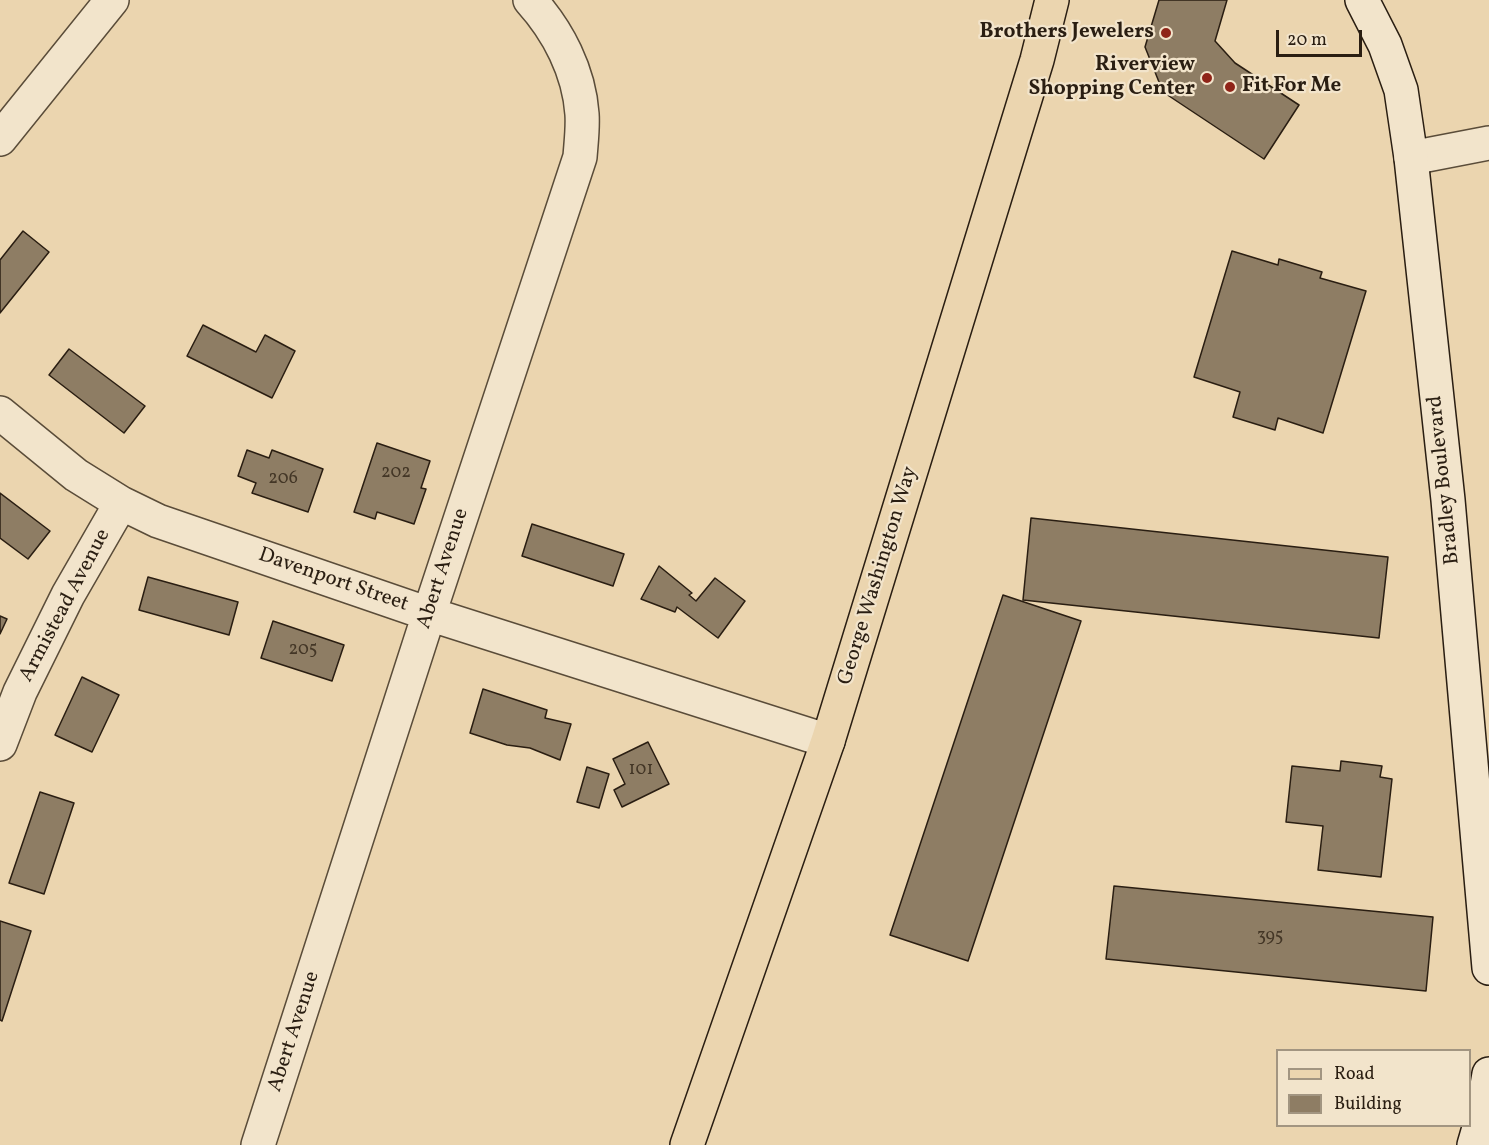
<!DOCTYPE html>
<html>
<head>
<meta charset="utf-8">
<style>
	body { margin:0 }
	#map { position:relative; width:1489px; height:1145px; overflow:hidden; background:#ebd5af; font-family:Vollkorn,serif }
	canvas { display:block }
	.legend { position:absolute; left:1276px; top:1049px; width:195px; height:78px; box-sizing:border-box; background:#f2e4cb; border:2px solid #a29581; margin:0; padding:8px 10px; list-style:none; font-size:18px; color:#2a1e12 }
	.legend li { display:flex; align-items:center; gap:12px; height:30px }
	.legend b { width:30px; border:2px solid #a29581 }
	.scale { position:absolute; left:1276px; top:30px; width:86px; height:27px; box-sizing:border-box; border:3px solid #2a1e12; border-top:0; padding-left:8px; font-size:18px; line-height:21px; white-space:nowrap; color:#2a1e12; -webkit-text-stroke:4px #f2e4cb; paint-order:stroke }
</style>
</head>
<body>
<div id="map">
<canvas width="1489" height="1145"></canvas>
<ul class="legend">
<li><b style="height:8px;background:#ebd5af"></b>Road</li>
<li><b style="height:16px;background:#8e7d64"></b>Building</li>
</ul>
<div class="scale">20 m</div>
</div>
<script>
const ctx = document.querySelector('canvas').getContext('2d');
ctx.lineJoin = 'round';
function fill(path, color) { ctx.fillStyle = color; ctx.fill(path, 'evenodd'); }
function trace(path, color, width, dash) { ctx.strokeStyle = color; ctx.lineWidth = width; ctx.lineCap = dash ? 'butt' : 'round'; ctx.setLineDash(dash || []); ctx.stroke(path); }
function label(font, color, halo, rows, align = 'center') {
  ctx.font = font + ' Vollkorn,serif'; ctx.lineWidth = 4.5; ctx.setLineDash([]); ctx.textBaseline = 'middle'; ctx.strokeStyle = halo; ctx.fillStyle = color; for (const [text, x, y, turn = 0] of rows) {
    ctx.save(); ctx.translate(x, y); ctx.rotate((+turn || 0) * Math.PI / 180); ctx.textAlign = isNaN(turn) ? turn : align; if (halo) ctx.strokeText(text, 0, 0); ctx.fillText(text, 0, 0); ctx.restore();
  }
}
const building = new Path2D(`
	M1159,0H1227L1215,41L1235,63L1299,105L1264,159L1163,92L1145,47Z
	M23,231L49,252L0,313V260Z
	M1232,251L1278,265L1279,259L1322,272L1320,278L1366,291L1323,433L1278,418L1275,430L1233,417L1240,392L1194,377Z
	M203,325L256,352L265,335L295,351L272,398L187,356Z
	M69,349L145,406L124,433L49,375Z
	M377,443L430,461L421,488L426,489L414,524L377,512L375,519L354,512Z
	M247,450L269,458L272,450L323,469L308,512L252,493L256,483L238,476Z
	M0,493L50,531L28,559L0,538Z
	M1031,518L1388,557L1379,638L1023,600Z
	M532,524L624,554L613,586L522,556Z
	M659,566L692,593L689,595L696,601L715,578L745,601L718,638L677,607L675,612L641,599Z
	M148,577L238,602L229,635L139,610Z
	M1003,595L1081,621L968,961L890,935Z
	M0,616L7,619L0,634Z
	M273,621L344,645L332,681L261,658Z
	M82,677L119,695L92,752L55,735Z
	M483,689L547,710L545,718L571,724L560,760L530,748L507,745L470,733Z
	M648,742L669,784L622,807L614,790L625,784L613,759Z
	M1341,761L1382,766L1380,777L1392,779L1381,877L1318,870L1323,826L1286,822L1292,766L1340,771Z
	M587,767L609,774L599,808L577,802Z
	M40,792L74,803L44,894L9,883Z
	M1114,886L1433,917L1426,991L1106,959Z
	M0,921L31,931L2,1021L0,1020Z`);
fill(building, '#8e7d64');
trace(building, '#2a1e12', 1.5);
const street = new Path2D(`
	M0,139L112,0
	M1411,158L1489,143
	M0,413L76,475L121,503L158,521L429,614L828,741
	M0,744L20,692L68,595L121,503
	M258,1145L429,614L580,157C581,143 583,128 582,114C579,71 558,31 530,0`);
const secondary = new Path2D(`
	M1362,0L1385,45L1401,90L1411,158L1448,500L1489,968
	M1474,1145L1481,1121L1489,1074`);
const primary = new Path2D(`
	M687,1145L828,741L1037,60L1052,0`);
trace(street, '#5a4c39', 36);
trace(secondary, '#2a1e12', 36);
trace(primary, '#2a1e12', 36);
trace(street, '#f2e4cb', 33);
trace(secondary, '#f2e4cb', 33);
trace(primary, '#ebd5af', 33);
for (const [x, y, r, color] of [
	[1166,33,6,"#8f2418"],
	[1207,78,6,"#8f2418"],
	[1230,87,6,"#8f2418"]
]) { const dot = new Path2D(); dot.arc(x, y, r, 0, 2 * Math.PI); ctx.fillStyle = color; ctx.fill(dot); trace(dot, '#f2e4cb', 2); }
label('18px', '#433626', null, [
	["202",396,474],
	["206",283,480],
	["205",303,651],
	["101",641,771],
	["395",1270,938]
]);
label('bold 21px', '#2a1e12', '#f2e4cb', [
	["Brothers Jewelers",1154,33],
	["Riverview",1195,66],
	["Shopping Center",1195,90],
	["Fit For Me",1242,87,"left"]
], 'right');
label('21px', '#2a1e12', '#f2e4cb', [
	["Bradley Boulevard",1445,480,-96],
	["Abert Avenue",444,569,-72],
	["George Washington Way",879,576,-73],
	["Davenport Street",333,581,19],
	["Armistead Avenue",66,606,-62],
	["Abert Avenue",295,1032,-72]
]);
</script>
</body>
</html>
